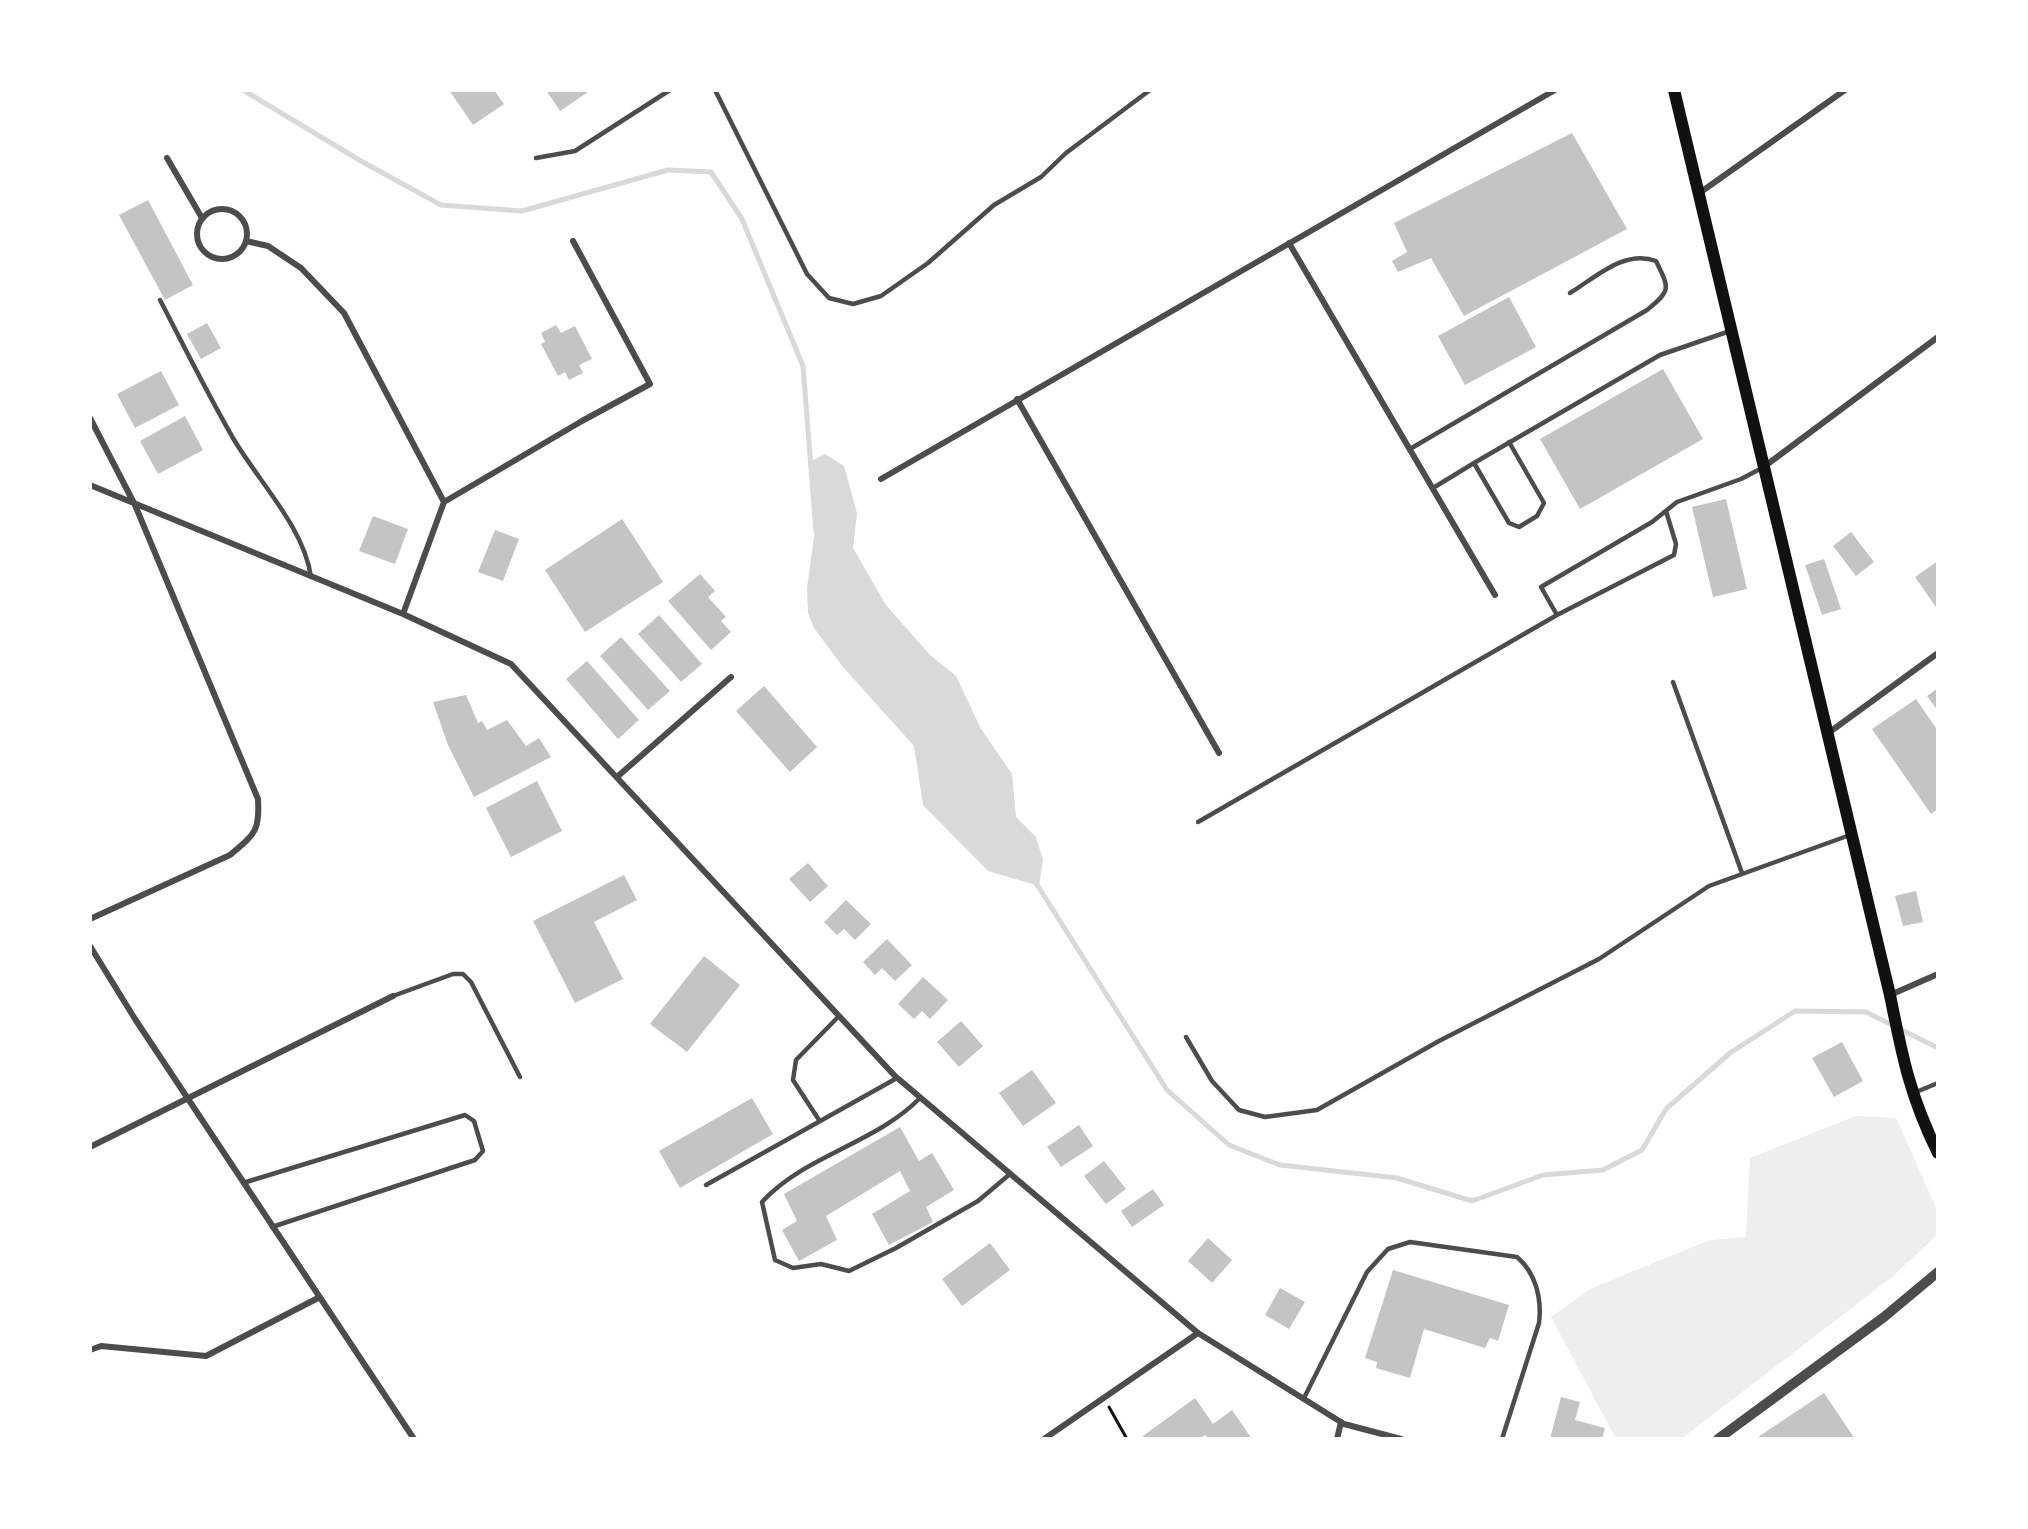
<!DOCTYPE html>
<html>
<head>
<meta charset="utf-8">
<style>
	body { margin:0 }
	#map { position:relative; width:2028px; height:1529px; overflow:hidden; background:#fff; font-family:"Public Sans",sans-serif }
	canvas { display:block }
	.frame { position:absolute; inset:0; border:92px solid #fff; pointer-events:none }
</style>
</head>
<body>
<div id="map">
<canvas width="2028" height="1529"></canvas>
<div class="frame"></div>
</div>
<script>
const ctx = document.querySelector('canvas').getContext('2d');
ctx.lineJoin = 'round';
function fill(path, color) { ctx.fillStyle = color; ctx.fill(path, 'evenodd'); }
function trace(path, color, width, dash) { ctx.strokeStyle = color; ctx.lineWidth = width; ctx.lineCap = dash ? 'butt' : 'round'; ctx.setLineDash(dash || []); ctx.stroke(path); }
fill(new Path2D(`
	M1856,1116L1896,1118L1938,1212L1937,1235L1892,1277L1681,1439H1616L1551,1317L1592,1288L1710,1240L1746,1237L1750,1158Z`), '#eee');
fill(new Path2D(`
	M825,454L844,466L857,513L853,548L886,605L930,655L956,676L981,729L1012,774L1016,817L1036,837L1043,860L1039,886L988,871L923,805L914,746L843,667L814,628L808,613L807,588L815,530L810,462Z`), '#d9d9d9');
trace(new Path2D(`
	M243,90L361,161L441,205L522,211L668,170L711,172L742,219L803,366L816,532
	M1034,880L1167,1090L1229,1145L1280,1165L1397,1178L1472,1201L1543,1175L1603,1170L1642,1150L1666,1109L1730,1053L1795,1011L1866,1012L1938,1048`), '#d9d9d9', 5);
fill(new Path2D(`
	M449,90H494L504,104L473,125Z
	M546,90H591L560,111Z
	M1572,133L1627,229L1464,316L1431,258L1398,272L1392,261L1407,252L1394,223Z
	M148,200L193,285L165,300L119,215Z
	M1509,297L1536,347L1465,385L1438,336Z
	M207,323L221,348L201,359L187,334Z
	M556,325L561,333L575,326L592,359L579,365L583,373L569,380L565,372L558,376L541,344L545,342L541,333Z
	M1663,369L1703,439L1580,509L1540,439Z
	M161,371L179,405L135,428L117,394Z
	M185,416L203,450L158,474L140,441Z
	M1726,499L1747,589L1713,597L1692,507Z
	M373,516L408,529L395,564L359,551Z
	M622,519L663,582L585,632L545,570Z
	M495,530L519,539L503,581L478,572Z
	M1851,532L1874,562L1856,576L1833,546Z
	M1824,559L1841,609L1822,615L1805,565Z
	M1938,561V610L1915,577Z
	M700,574L715,591L708,597L726,617L721,621L731,632L711,650L668,601Z
	M659,615L702,664L681,682L638,634Z
	M621,637L670,691L648,710L600,656Z
	M587,661L639,720L618,739L566,679Z
	M764,686L817,747L790,772L736,711Z
	M1938,688V711L1927,696Z
	M466,695L478,723L482,721L487,730L507,720L526,746L539,738L551,757L474,797L448,745L433,702Z
	M1916,699L1938,731V809L1931,814L1872,729Z
	M537,781L562,831L511,857L486,808Z
	M808,863L828,886L810,902L789,879Z
	M624,875L637,900L594,922L623,979L575,1003L533,921Z
	M1916,891L1923,922L1903,926L1895,896Z
	M846,900L871,924L855,940L844,929L837,935L824,922Z
	M887,939L912,965L895,981L882,968L875,975L863,962Z
	M704,956L740,985L687,1052L650,1024Z
	M923,977L948,1000L930,1019L922,1011L914,1019L898,1004Z
	M961,1021L983,1046L959,1067L937,1042Z
	M1842,1042L1863,1081L1834,1097L1812,1058Z
	M1032,1070L1056,1103L1023,1126L999,1093Z
	M752,1098L773,1134L680,1188L659,1151Z
	M1079,1125L1093,1146L1061,1167L1047,1147Z
	M900,1127L919,1161L932,1153L954,1190L926,1207L933,1222L889,1245L872,1214L910,1191L900,1171L826,1216L837,1240L799,1261L782,1230L797,1221L784,1194Z
	M1104,1161L1126,1189L1106,1204L1084,1176Z
	M1153,1189L1164,1205L1132,1227L1121,1211Z
	M1208,1238L1232,1260L1212,1283L1188,1261Z
	M990,1243L1010,1270L962,1306L942,1279Z
	M1393,1270L1509,1305L1498,1341L1490,1338L1485,1348L1424,1329L1410,1378L1376,1368L1377,1362L1365,1358Z
	M1280,1288L1305,1302L1289,1329L1265,1315Z
	M1824,1393L1855,1439H1755Z
	M1561,1397L1580,1402L1575,1420L1605,1428L1602,1439H1550Z
	M1195,1398L1213,1424L1232,1410L1252,1439H1208L1205,1435L1200,1439H1145L1143,1436Z`), '#c4c4c4');
trace(new Path2D(`
	M1109,1407L1127,1439`), '#111', 3);
trace(new Path2D(`
	M715,90L807,274L829,298L853,304L881,296L928,263L994,205L1041,177L1066,153L1150,90
	M536,158L575,151L670,90
	M160,300C184,346 207,393 233,438C258,481 304,527 311,577
	M1509,442L1544,503L1537,516L1519,527L1509,523L1474,463L1660,355L1730,331
	M1410,449L1647,310C1672,290 1669,288 1656,261C1625,249 1596,277 1570,293
	M1433,488L1474,463
	M1557,615L1674,555L1676,544L1666,511
	M1673,682L1742,873
	M1198,822L1557,615L1541,587L1652,522L1677,502L1741,479L1762,468
	M393,996L453,974H463L471,982L520,1077
	M1186,1037L1212,1081L1239,1110L1265,1117L1317,1110L1439,1041L1599,959L1709,886L1850,835
	M1916,1092L1938,1083
	M920,1098C875,1144 805,1155 762,1202L775,1260L793,1268L821,1264L849,1271L896,1248L978,1201L1010,1174
	M819,1120L793,1080L796,1060L839,1016
	M243,1183L465,1115L474,1121L483,1151L475,1160L272,1227
	M706,1185L897,1078
	M1304,1398L1367,1272L1388,1249L1410,1242L1517,1257C1536,1273 1542,1299 1539,1323L1502,1439`), '#4c4c4c', 4.5);
trace(new Path2D(`
	M167,158L202,218
	M1698,194L1845,90
	M197 234a25 25 0 1 1 50 0a25 25 0 1 1-50 0Z
	M246,241L268,246L301,268L344,313L444,502
	M1289,243L1495,595
	M1017,399L1219,753
	M90,418L135,505L258,799C260,831 255,834 230,855L90,919
	M1765,466L1938,337
	M881,479L1555,90
	M90,485L403,614L511,664L895,1076L1198,1333L1344,1424L1401,1439
	M403,614L444,502L582,421L650,384L573,241
	M1827,734L1938,653
	M617,777L731,677
	M90,946L135,1019L414,1439
	M1890,995L1938,974
	M90,1147L393,996
	M90,1350L101,1346L206,1356L318,1298
	M1044,1439L1198,1333
	M1337,1439L1341,1422`), '#4c4c4c', 6);
trace(new Path2D(`
	M1718,1439L1884,1317L1938,1272`), '#4c4c4c', 10);
trace(new Path2D(`
	M1674,90L1890,995C1902,1055 1910,1097 1938,1153`), '#111', 12);
</script>
</body>
</html>
